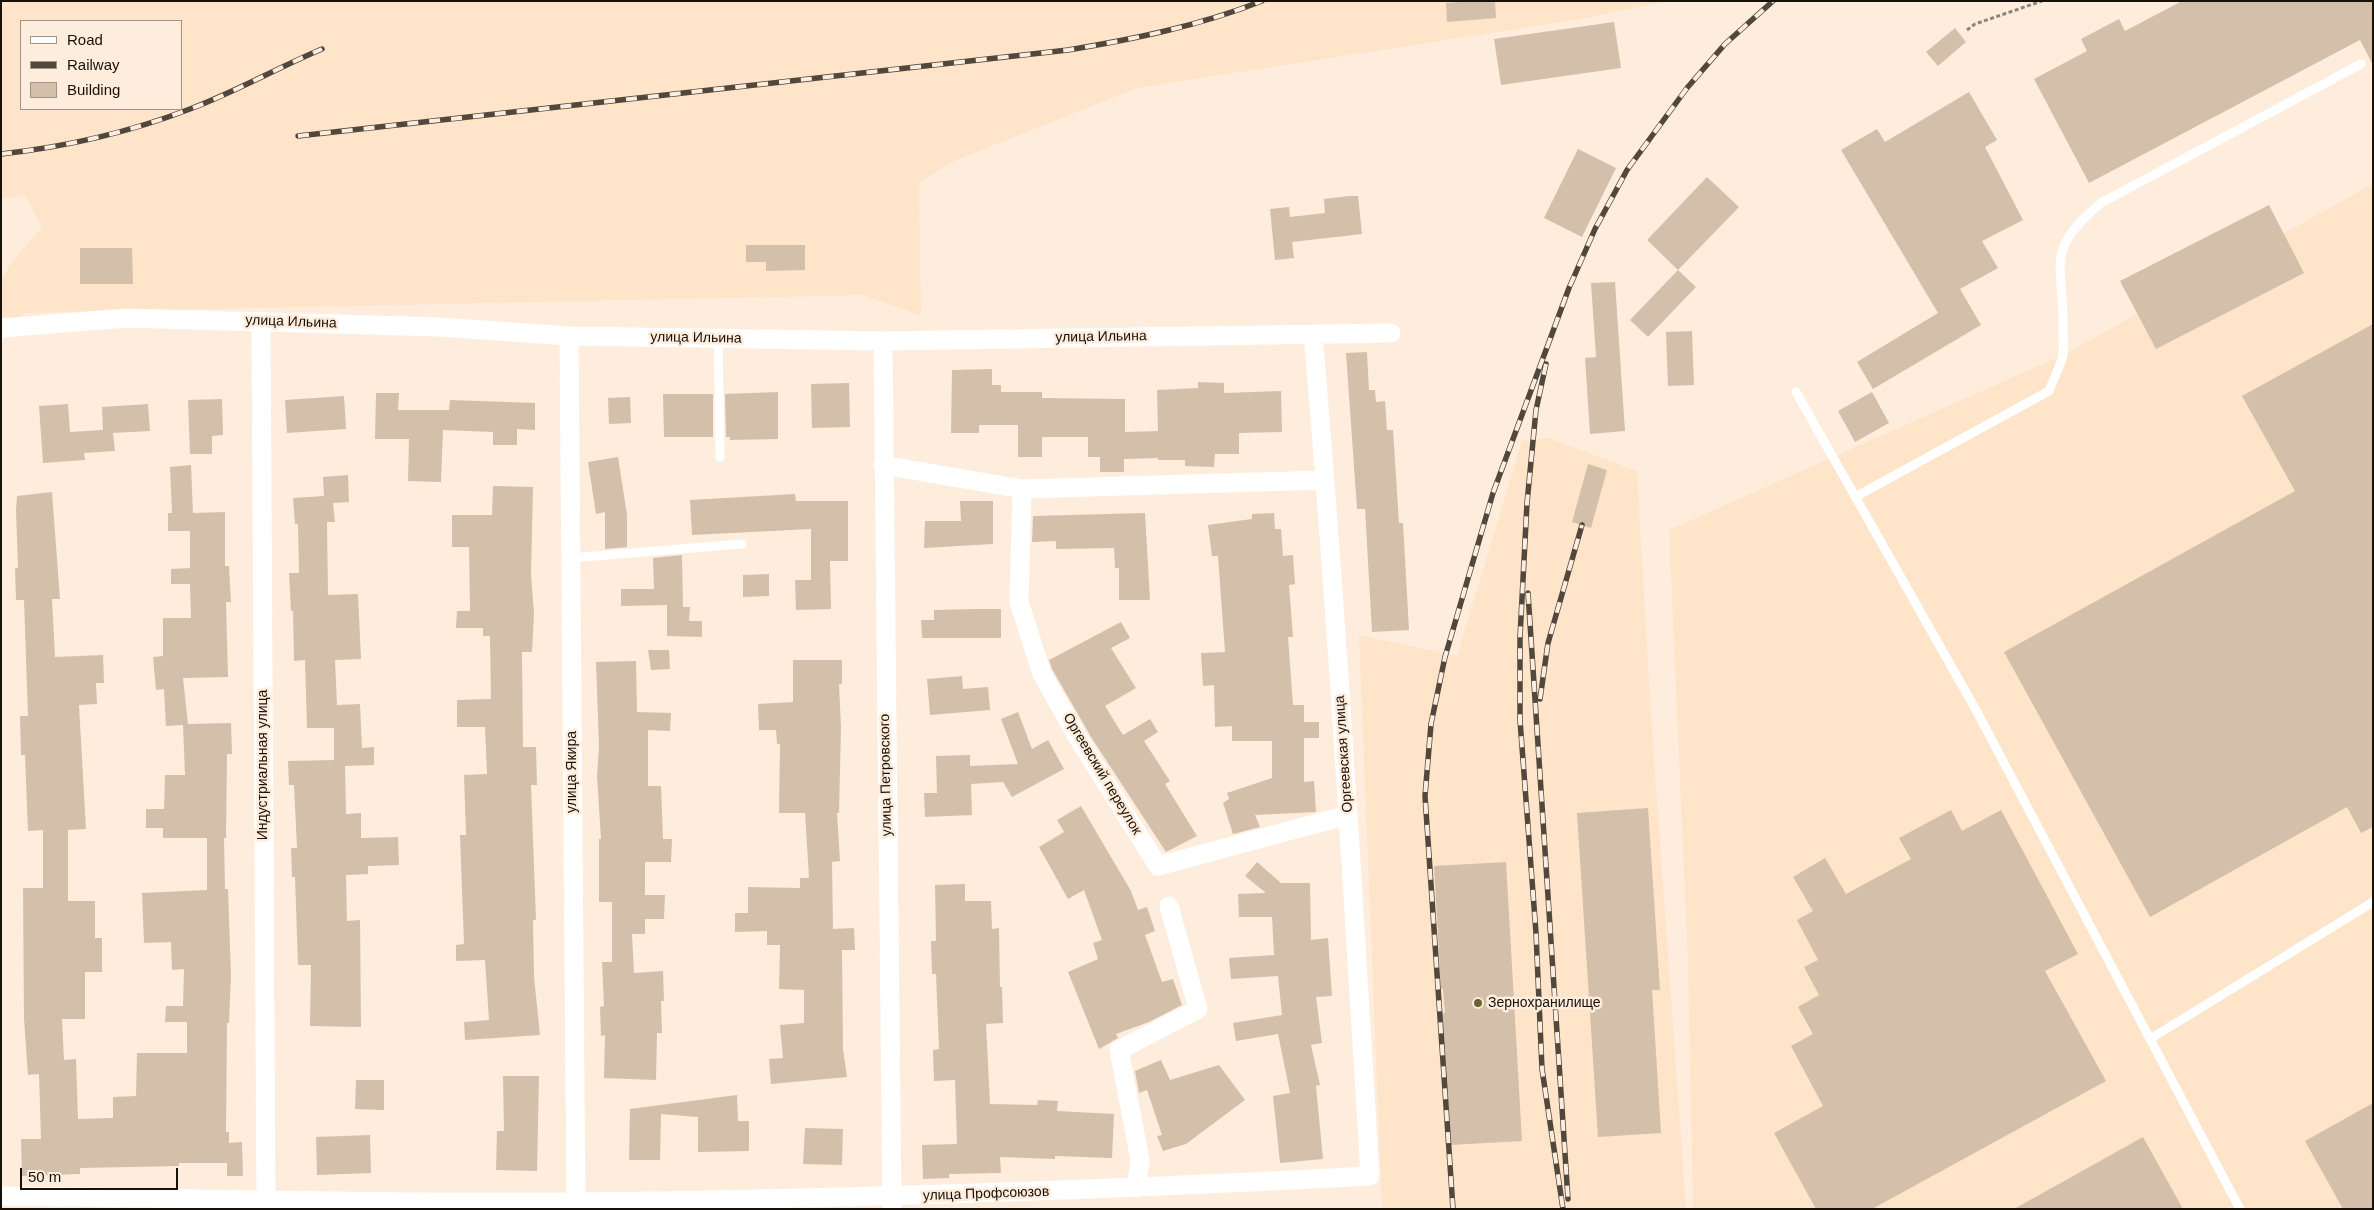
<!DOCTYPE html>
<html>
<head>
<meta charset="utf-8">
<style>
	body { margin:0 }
	#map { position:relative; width:2374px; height:1210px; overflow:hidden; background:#feeddc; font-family:Arial,sans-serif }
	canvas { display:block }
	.frame { position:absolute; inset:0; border:2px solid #181109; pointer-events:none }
	.legend { position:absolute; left:20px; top:20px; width:162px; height:90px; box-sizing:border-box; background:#feeddc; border:1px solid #a29588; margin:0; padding:6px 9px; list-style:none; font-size:15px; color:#181109 }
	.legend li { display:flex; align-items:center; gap:10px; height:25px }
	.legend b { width:25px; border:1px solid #a29588 }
	.scale { position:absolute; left:20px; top:1168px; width:158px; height:22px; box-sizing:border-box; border:2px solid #181109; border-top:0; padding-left:6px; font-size:15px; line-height:18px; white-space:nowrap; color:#181109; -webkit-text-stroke:4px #feeddc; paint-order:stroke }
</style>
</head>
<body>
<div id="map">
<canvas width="2374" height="1210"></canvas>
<div class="frame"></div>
<ul class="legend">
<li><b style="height:6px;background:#fff"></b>Road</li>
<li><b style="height:6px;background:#51483d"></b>Railway</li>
<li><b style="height:14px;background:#d4bfaa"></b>Building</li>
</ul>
<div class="scale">50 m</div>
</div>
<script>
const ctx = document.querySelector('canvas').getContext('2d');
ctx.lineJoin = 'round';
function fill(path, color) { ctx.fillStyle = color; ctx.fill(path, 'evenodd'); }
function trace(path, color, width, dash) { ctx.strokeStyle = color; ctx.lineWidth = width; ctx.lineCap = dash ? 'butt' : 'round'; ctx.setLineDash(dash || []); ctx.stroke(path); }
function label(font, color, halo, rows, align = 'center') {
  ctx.font = font + ' Arial,sans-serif'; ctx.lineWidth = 5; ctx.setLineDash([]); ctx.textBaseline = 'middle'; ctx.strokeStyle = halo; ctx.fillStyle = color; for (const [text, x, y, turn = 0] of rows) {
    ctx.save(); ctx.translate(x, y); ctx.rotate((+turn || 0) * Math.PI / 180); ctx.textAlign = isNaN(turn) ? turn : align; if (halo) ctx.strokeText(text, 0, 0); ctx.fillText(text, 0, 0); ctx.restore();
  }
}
fill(new Path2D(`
	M1,1H1668L1581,19L1137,88L956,160L919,182L921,316L864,295L24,313L20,323L1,324V280L11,263L42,227L25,196L1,199ZM21,21H181V109H21Z
	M2373,184V1209H1693L1688,962L1669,530L2063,355Z
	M1548,438L1637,471L1650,701L1686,1209H1382L1359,635L1457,656L1522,441Z`), '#fee4c8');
fill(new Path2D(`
	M1473,1H1495L1496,18L1447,22L1446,3Z
	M2182,1H2373V65L2360,40L2089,183L2034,79L2087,51L2081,39L2119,19L2125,31Z
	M1614,22L1621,68L1501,85L1494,39Z
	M1955,28L1966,42L1938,66L1926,52Z
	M1969,92L1997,140L1985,147L2023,220L1982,241L1998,268L1960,289L1981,325L1873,389L1857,362L1938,313L1841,150L1877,129L1885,142Z
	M1578,149L1616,168L1582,237L1544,218Z
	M1707,177L1739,207L1678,270L1647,240Z
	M1349,196H1358L1362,234L1292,242L1294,258L1275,260L1270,209L1289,207L1290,217L1325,213L1324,199Z
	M2269,205L2304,273L2156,349L2120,281Z
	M746,245H805V270L766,271V262H746Z
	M80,248H132L133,284H80Z
	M1678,270L1696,287L1648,337L1630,320Z
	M1615,282L1625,431L1590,434L1585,358L1596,357L1591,283Z
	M2373,324V827L2361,833L2347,807L2150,917L2004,652L2295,491L2242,396Z
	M1692,331L1694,385L1668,386L1666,332Z
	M1367,352L1369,390H1375L1376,402L1385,401L1387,430H1393L1399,523H1403L1409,630L1372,632L1365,509H1357L1346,353Z
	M992,369V385H1001V392H1042V398L1125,399V432L1158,431L1157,390L1198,388V382L1224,383V393L1281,391L1282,432L1239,433V454H1215L1214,467L1185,466V460H1158V458L1124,459V472H1100V457H1088V437H1042V457H1018V425H979V433H951L952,370Z
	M849,383L850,427L812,428L811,384Z
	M778,392V439L730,440V437H726L725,394Z
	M1872,392L1889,423L1855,442L1838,411Z
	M376,393H399L398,410H449L450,400L535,403V430L517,429V445H493V432L443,430L441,482L408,481L409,439H375Z
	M663,394H713V437H664Z
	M344,396L346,429L287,433L285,400Z
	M630,397L631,423L609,424L608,398Z
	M222,399L223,435L212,436V454H190L188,400Z
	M68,404L70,432L103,430L102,407L148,404L150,431L113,433L115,451L84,453L85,460L43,463L39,406Z
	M618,457L627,515V547L605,549V512L596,514L588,462Z
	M1588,464L1607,470L1591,528L1572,522Z
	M191,465L193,513L225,512V566H229L231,602H226L228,677L183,678L188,724L231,723L232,754H227L226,838H224L225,889H228L231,976L229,1023H227L226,1132H229V1143L242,1142L243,1176H227V1163H179V1166L80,1168V1174L22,1176L21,1139H41L39,1074L28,1075L24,1019L23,888H43V830L28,831L25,755H21L20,716H28L24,600H16L15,568H18L16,510L17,496L52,492L60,599H52L55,657L103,655L104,683H96L97,704L79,705L86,829L68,830V901H95V938H102V972H85V1019H62L64,1060L76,1059L78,1119L113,1118V1097L136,1096L137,1053H187V1022H165L166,1006H183L184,969L172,970L171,942L144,943L142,893L207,890V838H163V828H146V809H164L165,775H185L183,725L166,726L164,689L156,690L153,657L163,656V618H191L190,584H171V569L190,568V531H168V513H172L170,467Z
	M348,475L349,502L333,503L335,522H327L328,595L358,594L361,659L335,660L337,705L360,704L362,748L374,747V765L345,766L346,814L361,813V838L398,837L399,865L368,866V874L346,875L347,921L360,920L361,1027L310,1026L311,965H298L295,877H292L291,848H297L294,785H289L288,761L334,760V728H307L305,660L294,661L293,611H291L289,573H299L298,524H295L293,498L324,496L323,477Z
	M493,486L533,487L531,575L534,613L532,652H522L523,747H536L537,785H531L536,920H533L534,977L540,1035L465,1040L464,1022L489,1020L485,960L456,961V945L464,944L460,835H466L464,775L487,774L485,727H457V700L491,699L490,636H483V628H456L457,611H470L469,547H452V515H492Z
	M795,494L796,501H848V561H830L831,609L796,610L795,580H811V529L692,535L690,500Z
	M960,501H993V544L924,548L925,521H961Z
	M1145,513L1150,600H1119V568H1115L1114,548L1056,549V541L1032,542L1033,516Z
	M1274,513L1275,529H1281L1283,556L1293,555L1295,584L1289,585L1293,637H1288L1293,705H1304V722H1319V738H1304V782L1314,781L1316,812L1255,815L1260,827L1233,834L1223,803L1229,799L1227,793L1272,778V741H1232V726L1215,727L1214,685L1203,686L1201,653L1225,652L1218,556H1212L1208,525L1252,519V514Z
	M682,555L683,607H690L689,621H702V637L667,636V605L621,606V589H654L653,558Z
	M769,574V596L743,597V575Z
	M976,609H1001V638H922L921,620H934V610Z
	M1121,622L1130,638L1111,648L1136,688L1105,706L1123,735L1150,719L1158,732L1144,741L1170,781L1165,784L1197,836L1166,852L1091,737L1052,669L1049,660Z
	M648,650H669L670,669L651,670Z
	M793,660H842V684H839L841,727L839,813H837L840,861L832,862L833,929L854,928L855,950H842L843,1049L847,1077L771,1084L769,1059L783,1058L780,1025L804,1023V990L779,989L780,945H767V931L735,932V913H748V887L800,888V878H809L805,813H779L780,744H777L776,730H759L758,704L793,702Z
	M636,661L637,712L671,713L670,731L648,730V786H661L663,839H672L671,862H645V895H665L664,919H645V934H632L634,973L663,971L664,1001H661L662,1033H657L656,1080L604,1078L605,1035L601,1036L600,1007L604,1006L602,962H612V902H599V839H601L597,776L599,747L596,662Z
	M962,676L963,689L988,687L990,710L930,715L927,679Z
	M1018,712L1032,749L1048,740L1064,769L1012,797L1003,782L971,784L972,815L925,817L924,793H937L936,756L970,755V766L1018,764L1001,719Z
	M1081,806L1131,891L1138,910L1147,907L1155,931L1145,935L1162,982L1173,979L1182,1005L1149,1022L1116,1034L1118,1038L1099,1049L1068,972L1098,959L1093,943L1102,940L1084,890L1068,899L1039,847L1064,832L1057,820Z
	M1648,808L1660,990H1652L1661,1133L1598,1137L1577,813Z
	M1951,810L1962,831L2001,810L2078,954L2045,971L2106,1081L1872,1209H1816L1774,1133L1823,1106L1791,1046L1813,1034L1798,1007L1819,995L1804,967L1818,960L1797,920L1813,911L1793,877L1825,858L1846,894L1911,859L1899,838Z
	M1257,862L1281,883H1310L1311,940L1328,938L1332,996L1316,997L1322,1043L1311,1045L1320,1085L1316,1086L1323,1159L1280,1163L1273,1096L1290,1093L1278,1034L1236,1041L1233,1023L1282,1015L1278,976L1231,979L1229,958L1274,955L1272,917H1239L1238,894L1266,893L1245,876Z
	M1506,862L1522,1141L1450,1145L1442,1013H1445L1443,989H1441L1434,866Z
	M965,884V901H991L992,929L999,928L1000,987H1002L1003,1023L986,1024L990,1104L1037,1105L1038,1100L1058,1101L1057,1111L1114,1114L1112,1158L1055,1156V1159L1000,1157L1001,1173L949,1174V1178L923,1179L922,1145L957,1144L955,1080L934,1081L933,1050L939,1049L936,974H932L931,941H936L935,885Z
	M1161,1060L1170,1080L1219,1065L1245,1100L1186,1144L1163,1151L1157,1136L1162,1135L1147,1090L1139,1093L1135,1071Z
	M503,1076H539L537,1171L496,1170L497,1131H504Z
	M356,1080H384V1110L355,1109Z
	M737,1095L738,1121H749V1151L698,1152V1117L661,1114L660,1160H629L630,1109Z
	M2373,1103V1209H2343L2305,1141Z
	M805,1128L843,1129L842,1165L803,1164Z
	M370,1135L371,1173L317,1175L316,1137Z
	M2143,1137L2183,1209H2014Z`), '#d4bfaa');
trace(new Path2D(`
	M1967,30L1975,24L2042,1`), '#908377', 3, [4, 2.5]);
trace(new Path2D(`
	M718,338L720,457
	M1796,392L1976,710L2240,1209
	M1855,497L2049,391C2053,380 2060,367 2063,355C2064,347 2063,337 2063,328C2064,264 2043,251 2101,203L2361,64
	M571,558L742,544
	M2150,1039L2373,902`), '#fff', 9);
trace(new Path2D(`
	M261,321L266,1209
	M1,328L126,318L440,327L569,336L883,341L1391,333
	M569,336L576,1209
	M883,341L892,1209
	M883,465L1022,489L1019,602L1042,674L1081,743L1158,866L1348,815
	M1022,489L1325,480
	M1136,1188L1140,1160L1119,1050L1198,1009L1169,906
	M1,1196C194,1198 387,1204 579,1202C843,1199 1106,1190 1370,1176C1353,895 1337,614 1313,334`), '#fff', 19);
const rail = new Path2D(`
	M298,136L1068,50C1134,39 1199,26 1262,1
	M1,154C65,147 130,132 190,109C235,92 277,68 322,49
	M1546,364L1536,410L1527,503L1520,637V720L1536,933L1542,1069L1563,1209
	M1528,593L1568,1199
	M1540,699L1548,643L1582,525
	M1453,1209L1425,796L1431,724L1445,657L1493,493L1569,288L1595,229L1627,170L1687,88L1725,44L1773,1`);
trace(rail, '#51483d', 5.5);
trace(rail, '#feeddc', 4, [11]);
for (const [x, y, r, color] of [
	[1478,1003,5,"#686531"]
]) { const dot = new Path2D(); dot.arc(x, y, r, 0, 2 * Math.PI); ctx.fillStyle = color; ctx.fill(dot); trace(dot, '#feeddc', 2); }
label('14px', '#181109', '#feeddc', [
	["улица Ильина",291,322,2],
	["улица Ильина",1101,337,-1],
	["улица Ильина",696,338,1],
	["Оргеевская улица",1344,754,-94],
	["Индустриальная улица",263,765,-90],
	["улица Якира",572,772,-90],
	["Оргеевский переулок",1102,774,59],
	["улица Петровского",886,775,-91],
	["улица Профсоюзов",986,1194,-2]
]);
label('14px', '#181109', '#feeddc', [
	["Зернохранилище",1488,1003]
], 'left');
</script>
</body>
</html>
